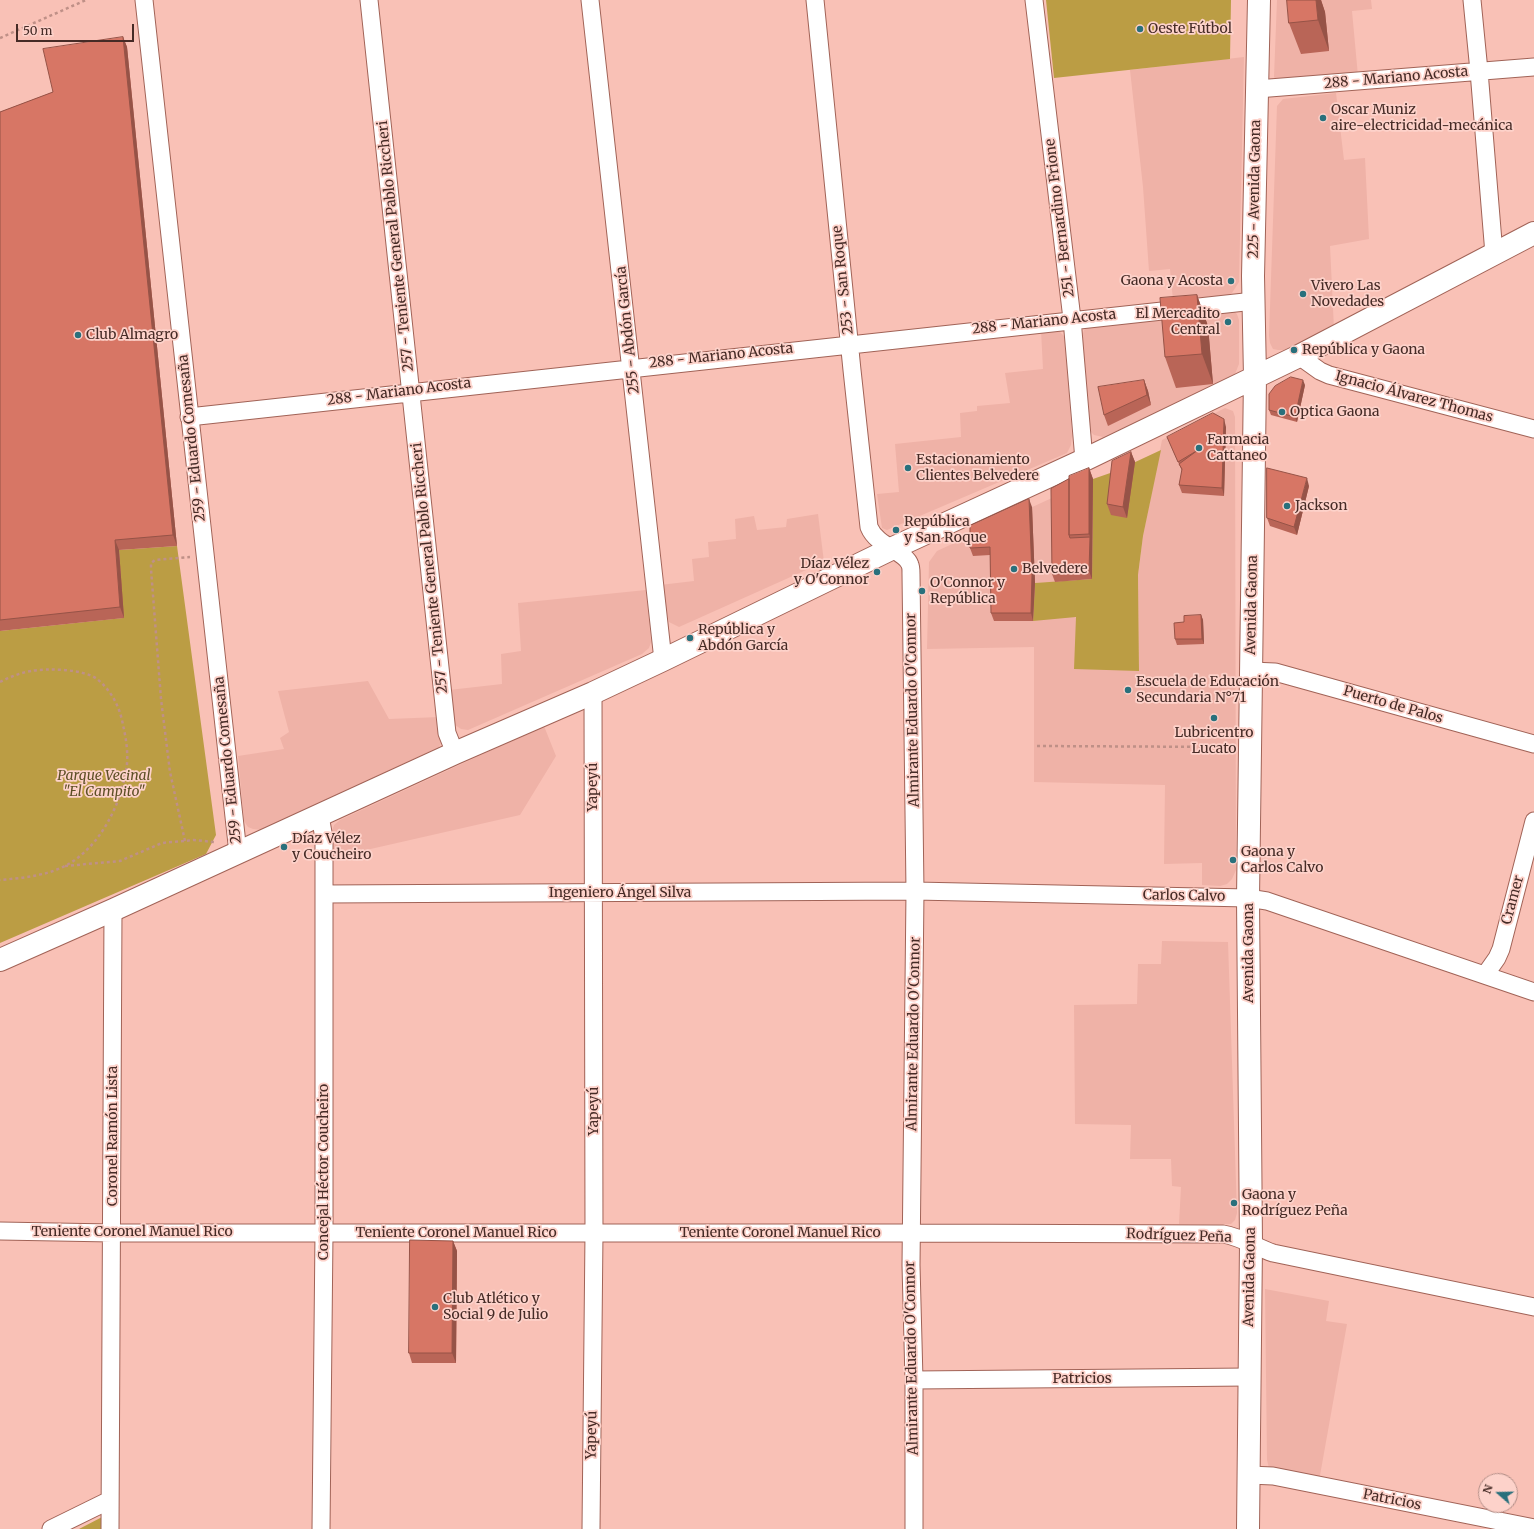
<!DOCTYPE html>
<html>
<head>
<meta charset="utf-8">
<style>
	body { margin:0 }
	#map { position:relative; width:1534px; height:1529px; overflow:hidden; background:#f9c1b6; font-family:Merriweather,serif }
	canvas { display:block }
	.north { position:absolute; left:1478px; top:1473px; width:40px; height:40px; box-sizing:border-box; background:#fdd2ca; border:1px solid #b48f88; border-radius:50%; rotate:290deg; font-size:11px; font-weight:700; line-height:16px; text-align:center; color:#462b26 }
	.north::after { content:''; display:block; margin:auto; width:14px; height:18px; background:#29707c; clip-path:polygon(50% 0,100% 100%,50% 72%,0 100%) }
	.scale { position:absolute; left:16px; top:24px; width:118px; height:18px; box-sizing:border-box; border:2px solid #462b26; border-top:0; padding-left:5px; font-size:12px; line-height:14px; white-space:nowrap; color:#462b26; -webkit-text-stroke:3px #fdd2ca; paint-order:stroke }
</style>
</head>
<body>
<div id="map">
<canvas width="1534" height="1529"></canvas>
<div class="north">N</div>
<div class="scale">50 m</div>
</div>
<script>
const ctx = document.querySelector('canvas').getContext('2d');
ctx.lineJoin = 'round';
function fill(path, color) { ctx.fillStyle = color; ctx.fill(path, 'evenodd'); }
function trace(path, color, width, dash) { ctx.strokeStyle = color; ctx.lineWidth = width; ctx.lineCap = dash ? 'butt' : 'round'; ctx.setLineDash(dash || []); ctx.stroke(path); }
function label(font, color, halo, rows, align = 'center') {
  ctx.font = font + ' Merriweather,serif'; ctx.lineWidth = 3.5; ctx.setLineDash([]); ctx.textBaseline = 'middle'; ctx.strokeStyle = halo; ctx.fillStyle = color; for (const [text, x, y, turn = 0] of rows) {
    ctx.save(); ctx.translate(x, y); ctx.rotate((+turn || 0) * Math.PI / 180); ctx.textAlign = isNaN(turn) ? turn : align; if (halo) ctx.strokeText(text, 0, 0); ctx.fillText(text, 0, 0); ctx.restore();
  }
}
fill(new Path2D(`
	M1277,0H1371L1372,9L1352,11L1358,76L1278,82L1274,77Z
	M1244,57L1239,282L1232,293L1228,295L1173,300L1170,269L1149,271L1143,187L1130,70Z
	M1336,93L1344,160L1365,158L1369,239L1330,246L1334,329L1284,350H1278L1273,349L1270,343L1269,336L1277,106L1283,99Z
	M1231,309L1237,314L1239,320V364L1233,379L1103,437L1094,435L1091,432L1080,344L1084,330L1090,326Z
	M1041,330H1052L1060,332L1065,337L1072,436L1071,445L1067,453L887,530L882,528L877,494L899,492L895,444L961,437L960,413L977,411V406L1010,403L1005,373L1043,369Z
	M1225,408L1233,411L1235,417L1236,870L1232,879L1227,884L1220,886L1202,885V863L1164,864L1165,785L1034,782V647L927,649L929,562L937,551L1054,497L1055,582L1035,583L1139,671L1138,575L1143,536L1162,440Z
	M818,514L824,562L679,627L669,622L660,585L694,581L692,559L709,557L708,542L736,539L735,519L754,516L757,530L786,527L787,519Z
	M646,590L651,642L649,648L642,654L468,730L461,729L455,725L453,721L449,690L502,684L501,654L521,651L518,603Z
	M368,681L389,719L440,717L442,741L439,747L262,830L253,829L248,827L244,821L238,756L284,749L280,738L289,732L278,691Z
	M544,726L556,756L520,815L331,858L332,831L334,825L340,820Z
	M1162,941L1228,942L1237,1213L1235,1220L1231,1224H1179L1181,1187L1172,1186L1171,1159H1130L1131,1125L1075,1124L1074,1005L1137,1004L1138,964H1161Z
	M1265,1289L1329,1301L1326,1321L1347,1324L1319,1481L1269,1468L1267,1460Z`), '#efb2a7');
fill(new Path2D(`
	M1046,0H1231L1230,59L1054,78Z
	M1161,450L1143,536L1138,575L1139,671L1074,669L1076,617L1033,621L1035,583L1092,579L1093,479L1116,471Z
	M177,546L216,835L206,854L0,943V631L123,618L119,550Z
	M106,1515L105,1529H79Z`), '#bb9d44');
const minor = new Path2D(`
	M144,0L238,853
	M369,0L447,733L455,753
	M590,0L663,660
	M815,0L852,370L869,527C877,547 906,551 910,565C911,567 911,571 911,574L915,891L911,1265L914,1380V1529
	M1034,0L1072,319L1084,460
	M1472,0L1479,71L1494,254
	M1257,89L1534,67
	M1299,356L1320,371L1329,375L1534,429
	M189,417C544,375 899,337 1254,301
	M1251,671L1275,672L1534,744
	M320,816L324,838V1233L321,1529
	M324,894L915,891L1248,898L1267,901L1534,992
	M1485,975L1497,958L1501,949L1534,821
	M0,1231L112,1233H911L1223,1234C1241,1237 1256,1247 1273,1253L1534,1307
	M914,1380L1249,1377
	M1249,1475L1273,1476L1534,1528
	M51,1529L110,1500
	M110,1529L113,910
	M591,1529L594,1233L593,693`);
const secondary = new Path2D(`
	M0,960L113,910L455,753L593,693L663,660L891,549L1084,460L1299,356L1534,233
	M1248,1529L1251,1244L1248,898L1255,377L1253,276L1259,0`);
trace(minor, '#a16357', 19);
trace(secondary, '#a16357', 24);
trace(new Path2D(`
	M0,38L86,0
	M0,682C10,677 20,673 31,671C47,668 84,669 97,679C111,690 120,707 123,725C126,738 128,751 127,764C122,803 101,847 65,866C45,876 22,878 0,880
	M1037,746L1232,747
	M185,841L170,772L161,699L151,569V563L155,560L190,557
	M65,866L120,861L162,843L194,840L214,842`), '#bf9087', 2.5, [3, 3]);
trace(minor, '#fff', 17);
trace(secondary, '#fff', 22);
fill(new Path2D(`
	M1287,0H1321L1325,12L1329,51L1301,54L1289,23Z
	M123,37L127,47L177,546L119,550L124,618L0,631V112L53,92Z
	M1197,295L1208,326L1213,384L1176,388L1165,357Z
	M1144,380L1148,391L1151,405L1108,426L1104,415Z
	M1305,385L1297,422L1271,415L1269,410Z
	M1226,427L1224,496L1182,493L1179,485L1182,471L1167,437Z
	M1131,452L1135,462L1127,518L1111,515L1107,504Z
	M1089,468L1093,479L1092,579L1055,582L1052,574L1069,479Z
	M1309,486L1297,535L1270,526L1267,518Z
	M1032,507L1035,583L1033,621H994L991,613L990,555L973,556L970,548Z
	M1201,615L1203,620L1204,644L1177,645L1175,639L1184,622Z
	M453,1241L457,1251L456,1363H412L409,1353Z`), '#b96557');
fill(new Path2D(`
	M1316,0H1321L1325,12L1329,51L1318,20Z
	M123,37L127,47L177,546L173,535Z
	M1197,295L1208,326L1213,384L1202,354Z
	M1144,380L1148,391L1151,405L1147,395Z
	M1303,380L1305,385L1297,422L1295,417Z
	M1224,419L1226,427L1224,496L1222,488Z
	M1131,452L1135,462L1127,518L1123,507Z
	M1089,468L1093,479L1092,579L1089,571L1090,537L1089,534Z
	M1307,478L1309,486L1297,535L1294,527Z
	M1029,499L1032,507L1035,583L1033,621L1031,613Z
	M115,540L119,550L124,618L120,607Z
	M1201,615L1203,620L1204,644L1202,639Z
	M453,1241L457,1251L456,1363L452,1353Z`), '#965347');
const building = new Path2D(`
	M1287,0H1316L1318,20L1289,23Z
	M123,37L173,535L115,540L120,607L0,620V112L53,92L43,49Z
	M1197,295L1202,354L1165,357L1160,298Z
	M1291,377L1303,380L1295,417L1269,410V394L1275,386Z
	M1144,380L1147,395L1104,415L1098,387Z
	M1213,413L1224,419L1222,488L1179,485L1182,469L1179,464L1198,450L1178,462L1167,437Z
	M1131,452L1123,507L1107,504L1112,461Z
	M1089,468V534L1069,535V476Z
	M1267,468L1307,478L1294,527L1267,518Z
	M1069,479V535L1070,538L1090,537L1089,571L1052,574L1051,489Z
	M1029,499L1032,575L1031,613H991L990,547L970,548V526Z
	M1201,615L1202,639H1175L1174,623L1184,622V616Z
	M410,1240L453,1241L452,1353H409Z`);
fill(building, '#d77665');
trace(building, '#965347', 1);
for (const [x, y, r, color] of [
	[1140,29,4,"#29707c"],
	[1323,118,4,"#29707c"],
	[1231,281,4,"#29707c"],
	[1303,294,4,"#29707c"],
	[1228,322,4,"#29707c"],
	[78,335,4,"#29707c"],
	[1294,350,4,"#29707c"],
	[1282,412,4,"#29707c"],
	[1199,448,4,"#29707c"],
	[908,468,4,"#29707c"],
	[1287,506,4,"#29707c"],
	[896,530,4,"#29707c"],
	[1014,569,4,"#29707c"],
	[877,572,4,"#29707c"],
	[922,591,4,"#29707c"],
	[690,638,4,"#29707c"],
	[1128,690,4,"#29707c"],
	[1214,718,4,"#29707c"],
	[284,847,4,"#29707c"],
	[1233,860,4,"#29707c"],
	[1234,1203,4,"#29707c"],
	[435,1307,4,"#29707c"]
]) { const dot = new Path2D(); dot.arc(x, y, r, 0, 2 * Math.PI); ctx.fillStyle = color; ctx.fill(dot); trace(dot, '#fdd2ca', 1.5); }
label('14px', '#462b26', '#fdd2ca', [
	["Oeste Fútbol",1148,29],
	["Oscar Muniz",1331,110],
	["aire-electricidad-mecánica",1331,126],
	["Gaona y Acosta",1223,281,"right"],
	["Vivero Las",1311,286],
	["Novedades",1311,302],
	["El Mercadito",1220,314,"right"],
	["Central",1220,330,"right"],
	["Club Almagro",86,335],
	["República y Gaona",1302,350],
	["Optica Gaona",1290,412],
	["Farmacia",1207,440],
	["Cattaneo",1207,456],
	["Estacionamiento",916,460],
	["Clientes Belvedere",916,476],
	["Jackson",1295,506],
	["República",904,522],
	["y San Roque",904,538],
	["Díaz Vélez",869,564,"right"],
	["y O'Connor",869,580,"right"],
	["Belvedere",1022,569],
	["O'Connor y",930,583],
	["República",930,599],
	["República y",698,630],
	["Abdón García",698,646],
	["Escuela de Educación",1136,682],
	["Secundaria N°71",1136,698],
	["Lubricentro",1214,733,"center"],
	["Lucato",1214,749,"center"],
	["Díaz Vélez",292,839],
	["y Coucheiro",292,855],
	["Gaona y",1241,852],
	["Carlos Calvo",1241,868],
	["Gaona y",1242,1195],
	["Rodríguez Peña",1242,1211],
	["Club Atlético y",443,1299],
	["Social 9 de Julio",443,1315]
], 'left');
label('14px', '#462b26', '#fdd2ca', [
	["288 - Mariano Acosta",1396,78,-5],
	["225 - Avenida Gaona",1255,189,-89],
	["251 - Bernardino Frione",1060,218,-97],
	["257 - Teniente General Pablo Riccheri",396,246,-96],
	["253 - San Roque",843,280,-96],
	["288 - Mariano Acosta",1044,322,-6],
	["255 - Abdón García",628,330,-96],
	["288 - Mariano Acosta",721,356,-6],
	["288 - Mariano Acosta",399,392,-7],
	["Ignacio Álvarez Thomas",1414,397,15],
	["259 - Eduardo Comesaña",192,438,-96],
	["257 - Teniente General Pablo Riccheri",430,568,-96],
	["Avenida Gaona",1252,605,-89],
	["Puerto de Palos",1393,705,16],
	["Almirante Eduardo O'Connor",913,710,-91],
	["259 - Eduardo Comesaña",228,760,-96],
	["Yapeyú",593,787,-90],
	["Ingeniero Ángel Silva",620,893],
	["Carlos Calvo",1184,896,1],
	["Cramer",1513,900,-75],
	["Avenida Gaona",1249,953,-90],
	["Almirante Eduardo O'Connor",914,1034,-89],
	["Yapeyú",594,1111,-90],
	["Coronel Ramón Lista",113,1136,-90],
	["Concejal Héctor Coucheiro",324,1172,-90],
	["Teniente Coronel Manuel Rico",132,1232],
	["Teniente Coronel Manuel Rico",456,1233],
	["Teniente Coronel Manuel Rico",780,1233],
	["Rodríguez Peña",1179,1236,2],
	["Avenida Gaona",1250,1277,-89],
	["Almirante Eduardo O'Connor",912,1358,-91],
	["Patricios",1082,1379],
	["Yapeyú",592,1435,-89],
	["Patricios",1392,1500,11]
]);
label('italic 14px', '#5d4f25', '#fdd2ca', [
	["Parque Vecinal",104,776],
	["\"El Campito\"",104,792]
]);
</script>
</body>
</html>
